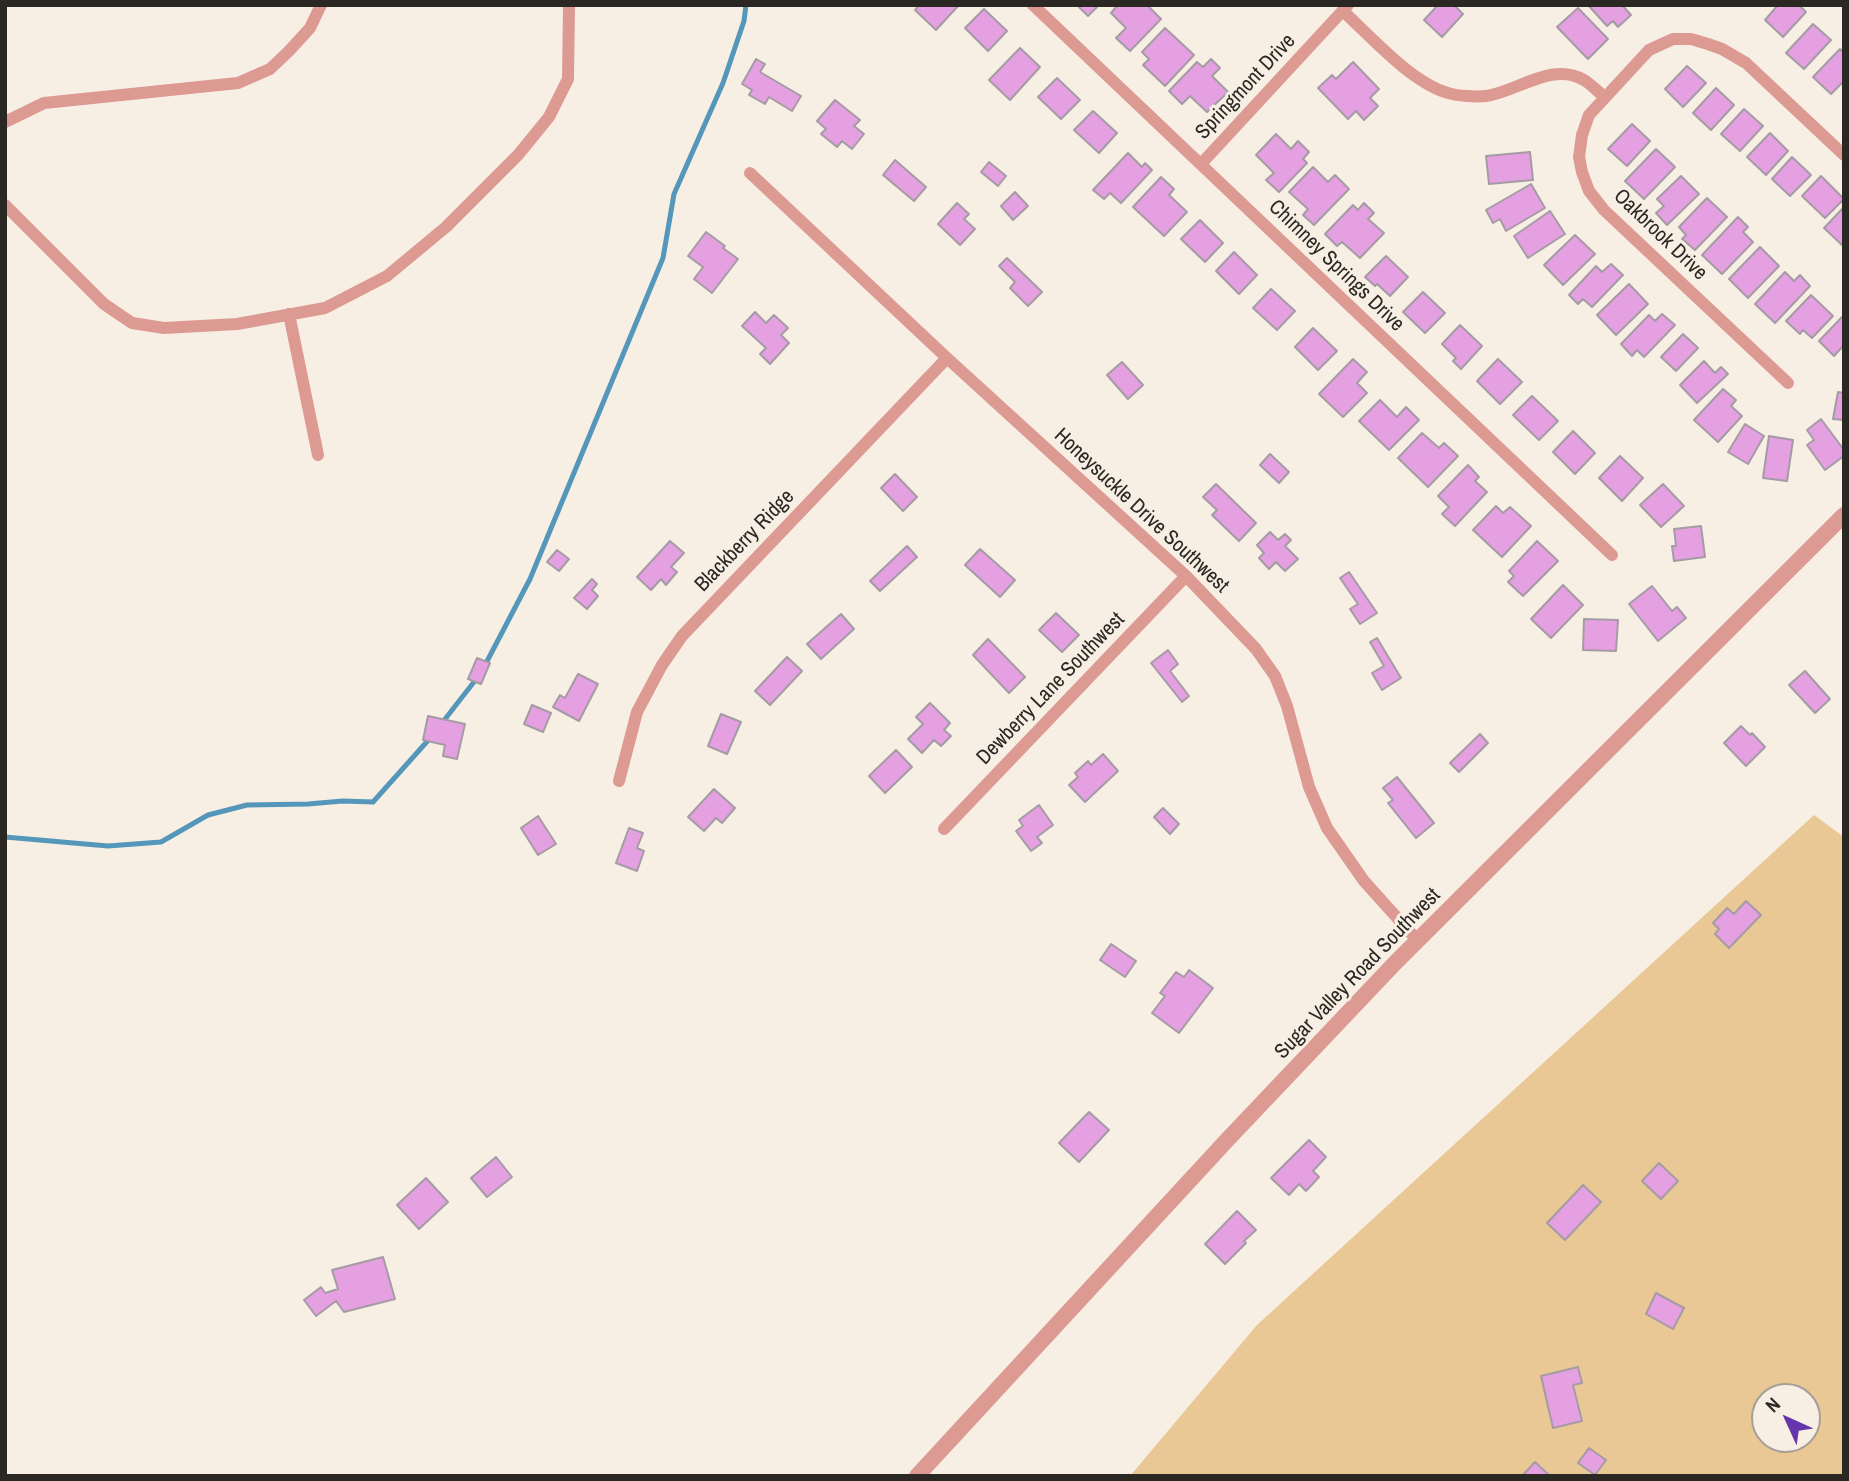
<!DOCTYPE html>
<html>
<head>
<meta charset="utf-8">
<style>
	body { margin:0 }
	#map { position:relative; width:1849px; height:1481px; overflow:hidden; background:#f7efe3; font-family:"Archivo Narrow",sans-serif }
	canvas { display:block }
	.frame { position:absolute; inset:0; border:7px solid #2b2824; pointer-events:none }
	.north { position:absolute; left:1751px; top:1383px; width:70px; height:70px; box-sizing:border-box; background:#f7efe3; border:2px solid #a59f97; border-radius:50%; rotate:315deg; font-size:19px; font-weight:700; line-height:28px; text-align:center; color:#2b2824 }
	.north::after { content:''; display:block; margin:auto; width:24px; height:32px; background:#6535ad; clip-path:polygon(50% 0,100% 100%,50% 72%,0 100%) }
</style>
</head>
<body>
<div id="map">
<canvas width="1849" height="1481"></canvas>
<div class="frame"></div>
<div class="north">N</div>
</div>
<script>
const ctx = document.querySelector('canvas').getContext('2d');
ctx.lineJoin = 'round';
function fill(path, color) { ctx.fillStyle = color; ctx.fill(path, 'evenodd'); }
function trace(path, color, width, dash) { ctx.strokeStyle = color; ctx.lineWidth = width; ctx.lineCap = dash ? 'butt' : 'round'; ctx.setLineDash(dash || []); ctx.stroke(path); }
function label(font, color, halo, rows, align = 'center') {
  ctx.font = font + ' "Archivo Narrow",sans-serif'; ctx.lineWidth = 6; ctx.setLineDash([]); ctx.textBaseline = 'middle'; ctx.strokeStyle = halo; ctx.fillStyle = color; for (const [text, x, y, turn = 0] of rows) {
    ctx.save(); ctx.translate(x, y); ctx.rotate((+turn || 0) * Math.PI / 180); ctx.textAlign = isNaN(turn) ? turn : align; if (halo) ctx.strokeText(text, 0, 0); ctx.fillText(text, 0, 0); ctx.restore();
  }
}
fill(new Path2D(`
	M1814,815L1844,837V1476H1130L1257,1325ZM1765,1397H1807V1439H1765Z`), '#e9c896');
trace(new Path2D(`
	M484,667L530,579L663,258L674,194L723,83L744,21L746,5
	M442,723L477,678
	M5,837L108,846L161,842L208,815L247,805L308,804L343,801L373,802L432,736`), '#5497ba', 5);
const building = new Path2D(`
	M919,5H959L936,30L915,10Z
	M1077,5H1099L1088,16Z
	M1118,5H1147L1161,19L1130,51L1116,38L1126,28L1111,13Z
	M1438,5H1454L1463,14L1442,37L1424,20Z
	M1588,5H1622L1631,15L1618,27L1613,21L1607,26Z
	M1778,5H1799L1806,12L1783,37L1765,20Z
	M1578,8L1608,39L1588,59L1557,27Z
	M984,9L1007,31L988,51L965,28Z
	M1813,24L1831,40L1804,69L1786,53Z
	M1165,28L1194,55L1165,86L1143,65L1149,59L1142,52Z
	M1020,48L1040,67L1010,100L989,80Z
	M1840,49L1844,53V81L1831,94L1813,77Z
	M756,59L765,64L760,72L801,96L792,111L769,97L765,104L749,95L752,90L742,84Z
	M1211,59L1220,68L1212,76L1228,92L1207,112L1190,96L1182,104L1169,91L1197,62L1203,67Z
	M1353,62L1379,89L1370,98L1378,106L1364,120L1356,111L1348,119L1318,88L1332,75L1336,79Z
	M1687,66L1706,83L1683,107L1665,89Z
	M1057,78L1080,100L1061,119L1038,97Z
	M1716,88L1734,105L1711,130L1693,113Z
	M835,100L860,120L854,126L864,134L852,149L842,141L837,147L821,134L826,129L817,121Z
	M1744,109L1763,126L1740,151L1721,134Z
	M1093,111L1117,133L1099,153L1074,130Z
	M1632,124L1650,141L1627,166L1608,149Z
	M1770,133L1788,151L1766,175L1747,157Z
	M1276,134L1291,149L1298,141L1309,152L1303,159L1307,163L1279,192L1266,180L1274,173L1256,155Z
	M1656,149L1675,167L1644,199L1625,181Z
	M1530,152L1533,180L1489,184L1486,156Z
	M1128,153L1142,167L1145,163L1152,170L1121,203L1110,193L1104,199L1093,190Z
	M1792,157L1811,175L1790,196L1772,179Z
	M895,160L926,187L914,201L883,175Z
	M989,162L1006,176L998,186L981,172Z
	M1313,167L1328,182L1335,175L1349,189L1314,225L1303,215L1308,209L1289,192Z
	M1681,176L1699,194L1667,225L1656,213L1664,206L1657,199Z
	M1821,176L1844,199L1825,218L1802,196Z
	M1161,177L1174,189L1169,195L1187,212L1164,236L1133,207Z
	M1531,184L1545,208L1506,231L1500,219L1493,223L1486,210Z
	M1015,192L1028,206L1013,220L1001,206Z
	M1707,198L1727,217L1695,250L1682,239L1686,235L1679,227Z
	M957,203L969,214L964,219L975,229L960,245L938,224Z
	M1364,203L1374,213L1368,219L1384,233L1360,258L1342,242L1337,246L1325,234L1353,205L1358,210Z
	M1844,207V244L1842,245L1824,228Z
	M1550,211L1565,234L1528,258L1514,236Z
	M1738,217L1748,227L1743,232L1753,242L1722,274L1702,255Z
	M1200,220L1223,243L1205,262L1181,239Z
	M706,232L725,246L723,248L738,259L712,293L694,279L703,267L688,256Z
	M1575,235L1595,254L1563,285L1544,265Z
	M1760,247L1779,266L1748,298L1729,279Z
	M1234,252L1257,275L1239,294L1216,271Z
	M1386,256L1408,277L1390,296L1377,284L1375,286L1365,277Z
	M1007,258L1042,292L1028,306L1010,288L1015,282L999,266Z
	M1611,264L1623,275L1592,307L1583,299L1578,304L1569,295L1596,266L1602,272Z
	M1785,272L1794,281L1800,275L1810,286L1775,323L1755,304Z
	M1629,284L1648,304L1616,335L1597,315Z
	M1271,289L1295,311L1277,330L1253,308Z
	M1423,292L1445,313L1425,333L1403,312Z
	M1811,295L1833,316L1812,338L1803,330L1800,334L1786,321Z
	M755,312L766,323L774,315L788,328L781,335L789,343L770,364L760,354L766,348L742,326Z
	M1662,314L1675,325L1644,357L1637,350L1632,356L1621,344L1649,315L1655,321Z
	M1842,317L1844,318V345L1834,356L1819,341Z
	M1460,325L1482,346L1461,369L1453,361L1456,358L1442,344Z
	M1313,328L1337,351L1318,370L1295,347Z
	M1683,334L1698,348L1676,371L1661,357Z
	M1353,359L1367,372L1357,383L1367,393L1343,417L1319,394Z
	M1498,359L1522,382L1500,404L1477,381Z
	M1704,361L1715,373L1721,367L1728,374L1697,403L1680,385Z
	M1122,362L1143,385L1128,399L1107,375Z
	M1723,389L1736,400L1731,406L1742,416L1718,442L1694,420Z
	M1838,392L1844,393V420L1833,419Z
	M1532,396L1558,421L1539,440L1513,415Z
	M1380,400L1397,417L1406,407L1419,420L1389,450L1359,421Z
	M1821,419L1844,450V456L1825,470L1807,445L1814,440L1807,430Z
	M1745,424L1764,436L1748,464L1728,452Z
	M1573,431L1595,453L1575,474L1553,452Z
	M1422,433L1439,448L1444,443L1458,456L1428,487L1398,458Z
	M1769,436L1793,440L1787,481L1763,478Z
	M1270,454L1289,472L1279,483L1260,465Z
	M1620,456L1643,478L1622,501L1599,478Z
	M1468,465L1479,477L1475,481L1487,492L1455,526L1442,514L1449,507L1438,496Z
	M895,474L917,497L903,511L881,488Z
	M1216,484L1256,523L1239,541L1212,515L1217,510L1203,497Z
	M1663,484L1684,506L1661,527L1640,505Z
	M1496,506L1503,513L1510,507L1531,526L1502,557L1473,530Z
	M1701,526L1705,557L1674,561L1672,546H1676L1674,529Z
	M1270,532L1278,540L1285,534L1291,540L1285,546L1298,559L1285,571L1276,562L1269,569L1259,558L1264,553L1257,545Z
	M670,541L684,553L671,567L677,572L666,585L661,579L651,590L637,577Z
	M1537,541L1558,561L1523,596L1508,582L1514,576L1509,571Z
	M907,546L917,557L880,591L870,581Z
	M980,549L1015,580L1000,597L965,565Z
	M557,550L569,559L559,571L547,562Z
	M1349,572L1377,613L1360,624L1350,609L1358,604L1340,578Z
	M592,579L597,584L592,590L598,596L587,609L574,598Z
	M1563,585L1583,605L1551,638L1531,619Z
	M1652,586L1672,611L1677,607L1686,618L1658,641L1629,604Z
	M1056,613L1079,635L1062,652L1039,630Z
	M841,614L854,629L821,659L807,644Z
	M1584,619L1618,620L1616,651L1583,650Z
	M1377,638L1401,678L1382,690L1372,673L1384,666L1370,642Z
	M988,639L1025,677L1009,693L973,655Z
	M1168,650L1178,664L1170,671L1189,696L1182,702L1151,663Z
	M787,657L802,671L770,705L755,691Z
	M477,658L490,663L481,684L468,679Z
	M1805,671L1830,699L1815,713L1789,685Z
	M578,674L598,684L579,721L553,707L560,695L565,698Z
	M930,703L950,723L944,730L951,736L941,746L934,740L922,753L908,739L923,724L916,717Z
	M532,705L551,713L543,732L524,724Z
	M721,714L741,722L727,754L708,746Z
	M428,716L465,724L457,759L443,756L445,745L423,740Z
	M1741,726L1750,735L1752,733L1765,747L1746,766L1724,743Z
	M1480,734L1488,743L1459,772L1450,763Z
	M896,750L912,767L885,793L869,776Z
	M1103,754L1118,771L1085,802L1069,785L1078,777L1075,773L1088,761L1091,765Z
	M1397,777L1434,823L1416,838L1388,803L1393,800L1383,788Z
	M714,789L735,808L722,823L716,818L704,831L688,817Z
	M1039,805L1053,825L1037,837L1042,843L1031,851L1016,831L1023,826L1019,820Z
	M1163,808L1179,824L1170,834L1154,817Z
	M538,816L556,844L538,855L521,828Z
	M629,828L643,833L637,848L644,851L637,871L616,863Z
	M1746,901L1761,915L1729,948L1715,934L1719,929L1713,923L1727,908L1734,914Z
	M1111,944L1136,961L1125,977L1100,960Z
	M1189,970L1213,988L1179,1033L1152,1013L1165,996L1160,993L1176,972L1184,977Z
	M1089,1112L1109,1130L1079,1162L1059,1143Z
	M1309,1140L1326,1157L1313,1171L1319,1177L1306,1191L1299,1184L1289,1195L1271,1178Z
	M496,1157L512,1177L487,1197L471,1178Z
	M1659,1163L1678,1181L1661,1199L1642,1181Z
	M426,1178L448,1202L419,1229L397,1205Z
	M1583,1185L1601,1202L1565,1240L1547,1223Z
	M1237,1211L1256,1230L1244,1241L1246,1243L1225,1264L1205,1244Z
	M383,1257L395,1299L344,1312L336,1301L316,1316L304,1300L321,1287L325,1293L338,1289L332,1270Z
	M1656,1293L1684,1308L1673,1329L1646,1314Z
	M1578,1367L1582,1383L1573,1385L1582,1421L1553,1428L1541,1376Z
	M1589,1448L1606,1460L1595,1475L1578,1463Z
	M1535,1462L1550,1476H1522Z`);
fill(building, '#e4a0e1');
trace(building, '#a59ba4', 2);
trace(new Path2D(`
	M1033,5L1612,555
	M1343,11C1371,37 1412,83 1448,93C1456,96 1477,97 1486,96C1517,92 1552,61 1584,80C1592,85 1598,92 1605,97
	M5,122L44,103L238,83L270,69L289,51L310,28L321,5
	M1201,164L1348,5
	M750,173L947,358L1186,576L1256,649L1275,676L1287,706L1309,787L1327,828L1364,881L1418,941
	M5,205L104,304L132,323L164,328L237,324L325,308L387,276L446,227L518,155L549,117L568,79L569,5
	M289,314L318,455
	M1788,383L1604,210L1589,191L1582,172L1579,157L1582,135L1589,115L1649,50L1673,39H1691L1708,44L1722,49L1746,63L1844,155
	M619,781L637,712L662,665L682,636L947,358
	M944,829L1186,576`), '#dc9a93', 12);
trace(new Path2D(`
	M917,1476L1228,1139L1395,963L1844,515`), '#dc9a93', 16);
label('21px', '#2b2824', '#f7efe3', [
	["Springmont Drive",1246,87,-47],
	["Oakbrook Drive",1660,235,44],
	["Chimney Springs Drive",1336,266,44],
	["Honeysuckle Drive Southwest",1141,511,43],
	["Blackberry Ridge",745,541,-46],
	["Dewberry Lane Southwest",1051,689,-46],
	["Sugar Valley Road Southwest",1358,974,-46]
]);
</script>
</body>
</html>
